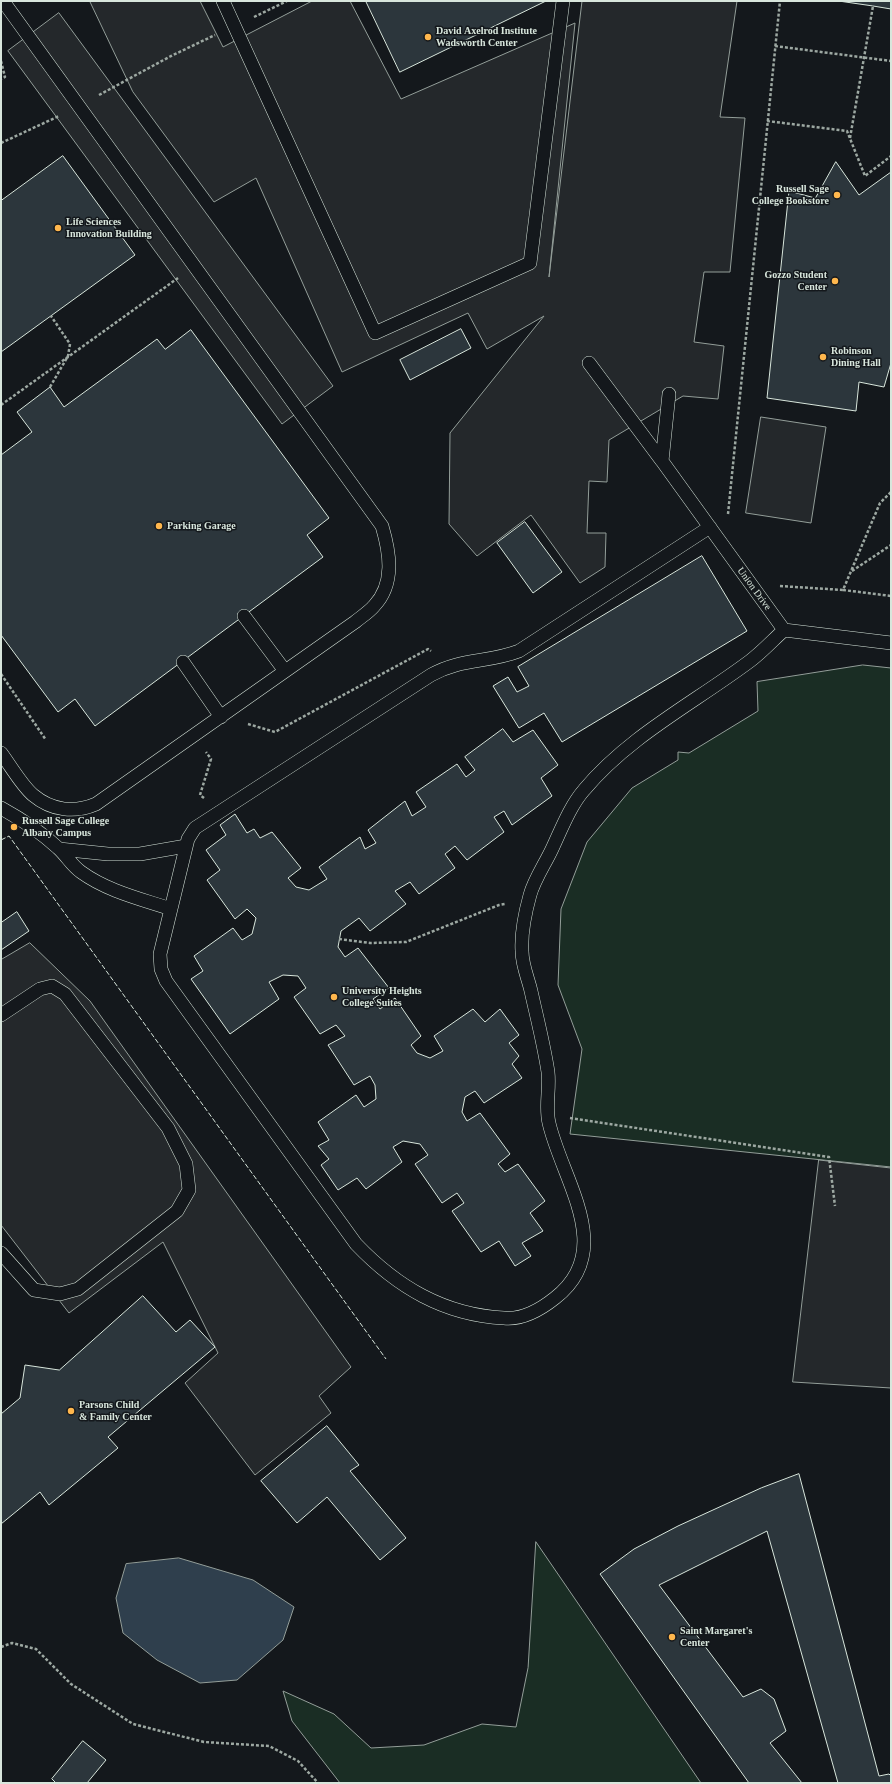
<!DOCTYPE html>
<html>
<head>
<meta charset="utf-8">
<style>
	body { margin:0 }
	#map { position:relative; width:892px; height:1784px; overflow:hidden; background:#14181c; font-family:Georgia,serif }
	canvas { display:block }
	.frame { position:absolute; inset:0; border:2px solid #d8e6dc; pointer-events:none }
</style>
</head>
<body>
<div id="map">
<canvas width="892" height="1784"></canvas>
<div class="frame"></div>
</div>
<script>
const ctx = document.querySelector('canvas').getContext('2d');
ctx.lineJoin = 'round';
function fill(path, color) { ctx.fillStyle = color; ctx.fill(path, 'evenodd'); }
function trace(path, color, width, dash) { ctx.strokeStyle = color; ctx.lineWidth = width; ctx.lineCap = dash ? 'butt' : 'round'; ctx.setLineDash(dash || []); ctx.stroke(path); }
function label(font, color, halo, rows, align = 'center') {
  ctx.font = font + ' Georgia,serif'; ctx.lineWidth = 3; ctx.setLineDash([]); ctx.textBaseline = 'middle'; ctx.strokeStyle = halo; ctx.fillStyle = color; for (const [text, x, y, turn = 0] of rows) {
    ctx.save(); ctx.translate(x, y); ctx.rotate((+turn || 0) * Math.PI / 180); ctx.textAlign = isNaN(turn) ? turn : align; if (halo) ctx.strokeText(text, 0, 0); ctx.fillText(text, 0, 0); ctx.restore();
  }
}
const green = new Path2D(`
	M863,665L891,668V1167L570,1134L582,1049L558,985L561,909L587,842L632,788L678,760V752L689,753L758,711L757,682Z
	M536,1542L701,1783H340L292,1721L283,1691L334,1714L371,1748L424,1745L482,1724L516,1727L528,1668Z`);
fill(green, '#1a2d24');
trace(green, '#939e99', 1);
const parking = new Path2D(`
	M90,1H200L223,47L312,1H350L401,99L575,23L549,277L582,1H737L720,117L745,118L730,272H704L694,342L724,346L718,399L683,396L609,440L607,482L589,481L587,533H606L605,567L580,583L531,515L477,556L449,524L450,433L544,316L487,349L468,313L342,372L256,178L214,202L133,92Z
	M59,13L333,386L282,424L8,51Z
	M761,417L826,427L811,523L746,513Z
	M30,943L90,1001L351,1367L319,1396L331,1413L255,1475L185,1383L218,1353L163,1242L69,1313L1,1225V960Z
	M819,1160L891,1168V1388L793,1382Z`);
fill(parking, '#24282b');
trace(parking, '#939e99', 1);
const water = new Path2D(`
	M179,1558L253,1580L294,1607L283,1640L237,1680L200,1683L157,1660L123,1633L116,1598L126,1564Z`);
fill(water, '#2f3f4d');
trace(water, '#939e99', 1);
const building = new Path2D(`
	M366,1H546L400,72Z
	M839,1H891V9L873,6Z
	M63,156L135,255L1,352V201Z
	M836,162L859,195L891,172V363L884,387L859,382L856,411L767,398L789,191L815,198Z
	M461,329L471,348L410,380L400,360Z
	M191,330L329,518L307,535L323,557L95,726L75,699L58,712L1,635V455L32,432L17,412L50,387L64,407L157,339L165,349Z
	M525,522L562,572L533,593L497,543Z
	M702,556L747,631L562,742L544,713L519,728L493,686L508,677L517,692L529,686L518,667Z
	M503,729L513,742L533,730L558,765L541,778L552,796L512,825L504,811L494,817L504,832L467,860L455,846L445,854L455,868L419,894L410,882L395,891L406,904L370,931L359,918L341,931L338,947L345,957L358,948L389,988L373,999L380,1009L395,998L421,1036L411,1045L417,1053L430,1058L443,1051L434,1036L473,1009L485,1022L500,1009L519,1035L509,1043L519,1056L512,1064L522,1078L484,1103L475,1091L465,1097L462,1112L467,1121L480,1113L510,1154L498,1164L505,1172L518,1164L545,1201L530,1213L543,1231L522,1243L531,1256L515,1266L499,1241L481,1252L452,1211L464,1203L457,1193L442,1203L415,1164L428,1155L420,1144L403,1141L393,1147L402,1162L366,1189L357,1178L338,1190L321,1165L329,1159L318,1146L329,1140L318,1122L356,1095L364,1107L376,1099L375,1085L370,1076L354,1085L328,1045L345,1036L336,1025L320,1034L294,997L306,988L298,976L283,975L269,982L279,999L230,1034L191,979L203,971L194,956L233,928L242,940L252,934L256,918L247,909L235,919L207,880L220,870L206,850L226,835L220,825L235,814L247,833L254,829L260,838L272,832L301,868L288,878L296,887L309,890L327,879L319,867L360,837L365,849L376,843L368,830L405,801L412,816L426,807L416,792L457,764L466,777L475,770L465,757Z
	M17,912L29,931L1,950V923Z
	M143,1296L176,1332L190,1320L215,1347L108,1437L118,1448L49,1505L40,1492L1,1524V1414L20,1398L25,1365L59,1370Z
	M327,1426L359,1465L350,1471L406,1538L380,1560L327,1497L297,1523L261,1481Z
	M799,1474L879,1776L889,1774L891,1776V1783H838L767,1531L659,1585L743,1697L761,1689L774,1699L786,1731L770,1743L802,1783H749L600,1574L634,1549L678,1526L761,1488Z
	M83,1741L106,1760L87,1783H56L52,1779Z`);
fill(building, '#2c363c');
trace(building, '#d8e6dc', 1);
const lane = new Path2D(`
	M223,1L375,333L530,263L563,1
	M589,363L662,461L669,394
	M662,461L784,630L891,643
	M710,527L519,651C488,663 461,658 431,675L195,828L188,839L160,954L161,969L166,981L356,1244C397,1287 444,1315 504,1318C523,1320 540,1310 555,1298C617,1250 562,1180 549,1123C545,1107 550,1089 548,1072C544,1045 537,1018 531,991C528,978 522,965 522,951C521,934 525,913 530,895C534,880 545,864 552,849C561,830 570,806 584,790C629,736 694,703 750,661C762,652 773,640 784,630
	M244,616L285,671
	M183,662L221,717
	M1,753C10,765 22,786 33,795C52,811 75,813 96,804L355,622C361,617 369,612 374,606C395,584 390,553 382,526L3,1
	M1,808C21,819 41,832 58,848C67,856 71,865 81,872C107,891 141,899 171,909
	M59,849L108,854H140L186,846
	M1,1015L40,989L52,986L65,994L168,1128L186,1164L189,1190L177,1211L78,1289L60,1294L34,1290L1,1253`);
trace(lane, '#d8e6dc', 14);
trace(new Path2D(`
	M254,17L287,1
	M775,46L891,61
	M1,61L5,77L1,79
	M99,95L171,56L215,35
	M767,121L847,131L865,176L891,156
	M850,138L873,6
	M1,143L59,116
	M50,387L68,356L70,344L51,316
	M1,405L178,278
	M728,514L780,1
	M852,571L891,545
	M780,586L843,590L880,503L891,492
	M843,590L891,596
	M1,674L46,740
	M248,724L275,732L428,649L431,651
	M204,798L200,795L211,759L206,752
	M339,939L370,943L406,942L499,905L505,904
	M570,1118L829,1157L835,1206
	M1,1647L12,1643L36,1649L71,1684L133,1724L204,1742L269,1746L298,1761L318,1783`), '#9da8a2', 2.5, [3, 2]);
trace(lane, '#14181c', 13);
trace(new Path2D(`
	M1,840L9,836L386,1359`), '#d8e6dc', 1, [5, 2]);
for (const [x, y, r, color] of [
	[428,37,4,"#ffb74d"],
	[837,195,4,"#ffb74d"],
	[58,228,4,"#ffb74d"],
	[835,281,4,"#ffb74d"],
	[823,357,4,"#ffb74d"],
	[159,526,4,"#ffb74d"],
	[14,827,4,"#ffb74d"],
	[334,997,4,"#ffb74d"],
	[71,1411,4,"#ffb74d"],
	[672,1637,4,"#ffb74d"]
]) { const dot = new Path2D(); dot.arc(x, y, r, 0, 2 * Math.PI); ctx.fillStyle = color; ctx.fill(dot); trace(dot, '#14181c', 1.5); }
label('bold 10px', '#d8e6dc', '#14181c', [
	["David Axelrod Institute",436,31],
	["Wadsworth Center",436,43],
	["Russell Sage",829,189,"right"],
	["College Bookstore",829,201,"right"],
	["Life Sciences",66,222],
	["Innovation Building",66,234],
	["Gozzo Student",827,275,"right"],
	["Center",827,287,"right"],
	["Robinson",831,351],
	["Dining Hall",831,363],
	["Parking Garage",167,526],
	["Russell Sage College",22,821],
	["Albany Campus",22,833],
	["University Heights",342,991],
	["College Suites",342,1003],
	["Parsons Child",79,1405],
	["& Family Center",79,1417],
	["Saint Margaret's",680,1631],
	["Center",680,1643]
], 'left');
label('10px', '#d8e6dc', '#14181c', [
	["Union Drive",754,589,54]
]);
</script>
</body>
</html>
